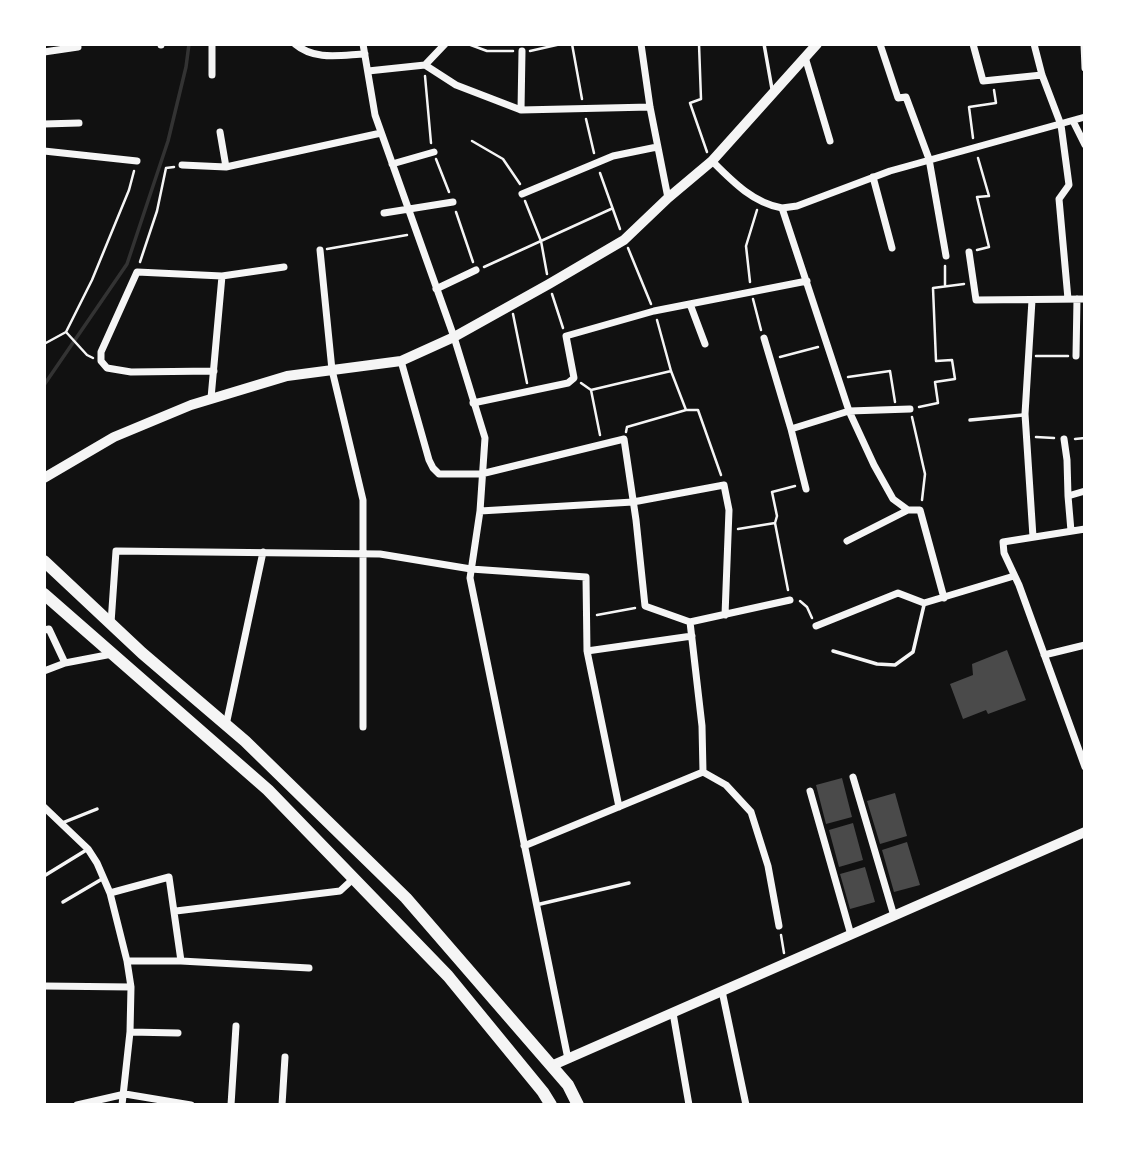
<!DOCTYPE html>
<html>
<head>
<meta charset="utf-8">
<style>
	body { margin:0 }
	#map { position:relative; width:1129px; height:1149px; overflow:hidden; background:#111; font-family:"Space Grotesk",sans-serif }
	canvas { display:block }
	.frame { position:absolute; inset:0; border:46px solid #fff; pointer-events:none }
</style>
</head>
<body>
<div id="map">
<canvas width="1129" height="1149"></canvas>
<div class="frame"></div>
</div>
<script>
const ctx = document.querySelector('canvas').getContext('2d');
ctx.lineJoin = 'round';
function trace(path, color, width, dash) { ctx.strokeStyle = color; ctx.lineWidth = width; ctx.lineCap = dash ? 'butt' : 'round'; ctx.setLineDash(dash || []); ctx.stroke(path); }
function fill(path, color) { ctx.fillStyle = color; ctx.fill(path, 'evenodd'); }
trace(new Path2D(`
	M44,385L127,264L168,141L186,67L189,44`), '#333', 3.5);
fill(new Path2D(`
	M1007,650L1026,700L988,714L986,710L963,719L950,684L973,675L972,664Z
	M842,778L852,817L826,824L816,785Z
	M895,793L907,836L880,844L867,801Z
	M853,823L863,860L839,867L829,830Z
	M907,842L920,885L894,892L882,850Z
	M865,867L875,902L850,909L840,874Z`), '#4a4a4a');
trace(new Path2D(`
	M468,44L487,51H513
	M572,44L582,99
	M699,44L701,99L690,103L707,152
	M530,51L561,44
	M425,76L431,143
	M586,119L594,153
	M973,138L969,107L996,103L994,90
	M472,141L503,159L520,184
	M436,159L449,192
	M600,173L620,229
	M525,201L541,241L547,274
	M456,212L473,262
	M628,248L651,304
	M327,249L407,235
	M977,250L989,247L977,197L989,196L978,158
	M140,262L157,211L166,168L174,167
	M484,267L611,209
	M750,282L746,246L757,210
	M945,286V266
	M552,294L563,328
	M753,299L761,330
	M513,314L527,383
	M657,320L671,371L686,410H698L721,475
	M66,332L87,355L93,358
	M44,344L66,332L92,280L129,190L134,171
	M1036,356H1068
	M780,357L818,347
	M848,377L890,371L895,402
	M581,383L591,390L671,371
	M591,390L600,435
	M919,407L938,403L935,382L955,379L952,360L936,361L933,288L964,284
	M912,417L925,474L922,500
	M626,432L627,427L686,410
	M1036,437L1054,438
	M1075,439L1085,438
	M775,523L777,516L772,492L795,486
	M738,529L775,523L788,590
	M800,601L807,607L812,618
	M597,615L635,608
	M781,935L784,953`), '#f5f5f5', 2.5);
trace(new Path2D(`
	M764,44L772,89
	M970,420L1023,415
	M833,651L877,664L895,665L913,652L924,605
	M62,823L97,809
	M44,876L88,849
	M63,902L102,879
	M536,905L629,883`), '#f5f5f5', 3.5);
trace(new Path2D(`
	M295,44C315,61 341,55 365,54
	M363,44L375,115L454,337L485,438L480,511L470,578L568,1059
	M641,44L650,107L668,198
	M880,44L898,98L906,97L929,159L946,256
	M973,44L983,81L1042,75
	M1034,44L1042,75L1061,125L1069,185L1059,199L1068,299
	M1084,44L1085,68
	M161,45V44
	M44,52L78,47L77,44
	M805,57L830,141
	M425,65L456,85L521,110L650,107
	M368,71L425,65L445,44
	M212,75V44
	M521,110L522,51
	M1073,121L1085,145
	M44,124L79,123
	M220,132L226,167
	M44,151L137,161
	M712,161C732,181 753,203 782,208L849,411L874,465L893,499L908,510H920L944,598
	M392,164L434,152
	M182,165L226,167L381,133
	M873,177L892,248
	M522,194L613,156L657,147
	M782,208L797,206L890,171L1085,117
	M384,213L453,202
	M320,250L332,370L363,500V727
	M969,252L976,300L1085,299
	M436,289L476,270
	M1032,300L1025,414L1033,537
	M690,304L705,344
	M764,338L791,429L849,411L910,409
	M1076,356L1077,299
	M401,361L429,460L433,468L439,474H481L624,439L636,520L645,606L690,622
	M214,371L131,372L107,368L101,361V352L137,272L222,276L284,267
	M211,398L222,276
	M473,403L568,383L574,378L566,336L654,311L807,281
	M791,429L806,489
	M1064,439L1067,460L1068,496L1085,491
	M1068,496L1071,531
	M480,511L633,502L724,485L729,510L725,615
	M1085,529L1003,542L1004,553L1019,585L1085,767
	M847,541L908,510
	M111,623L116,551L380,554L471,569L586,577L587,651L692,636
	M816,626L898,593L924,603L1014,576
	M44,630L49,629L65,663
	M587,651L619,807
	M1044,655L1085,645
	M44,671L65,663L112,654
	M226,725L263,552
	M703,772L726,785L751,812L768,866L779,926
	M853,777L894,916
	M810,791L851,935
	M44,807L88,849L97,863L110,893L127,961L131,987L130,1032L122,1105
	M524,846L703,772L702,726L690,622L790,600
	M110,893L169,877L181,961L309,968
	M176,911L340,891L353,879
	M127,961H181
	M44,986L131,987
	M722,991L746,1105
	M673,1013L689,1105
	M130,1032L178,1033
	M77,1105L125,1094L191,1105
	M231,1105L236,1026
	M282,1105L285,1057`), '#f5f5f5', 7);
trace(new Path2D(`
	M44,478L114,437L191,405L287,376L401,361L454,337L549,284L624,240L668,198L712,161L817,44
	M551,1066L1085,832`), '#f5f5f5', 10);
trace(new Path2D(`
	M44,561L142,653L245,741L406,898L568,1085L578,1105
	M44,594L268,790L448,976L543,1092L551,1105`), '#f5f5f5', 12);
</script>
</body>
</html>
